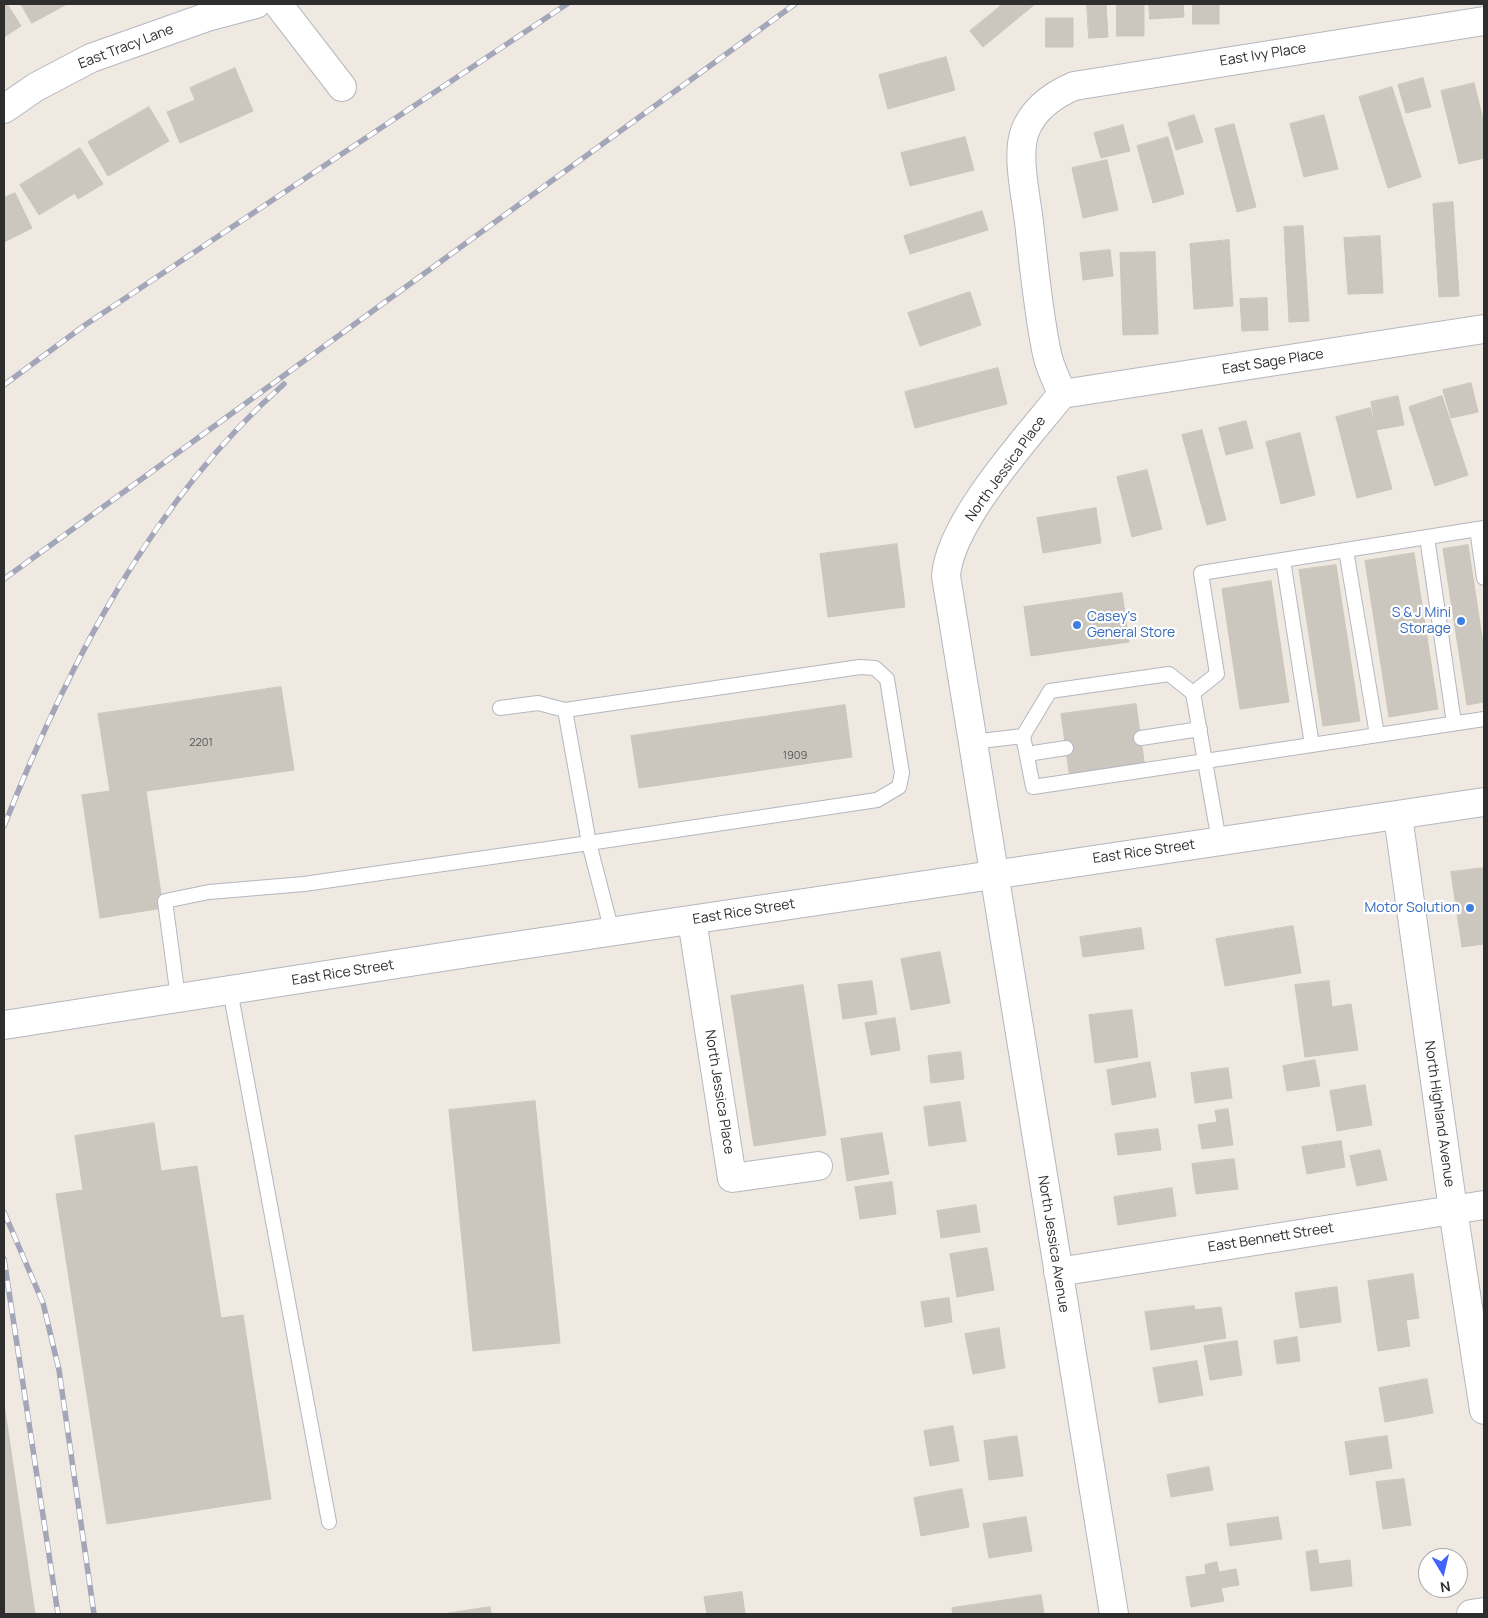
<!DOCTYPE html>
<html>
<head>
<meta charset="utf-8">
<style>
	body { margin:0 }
	#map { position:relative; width:1488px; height:1618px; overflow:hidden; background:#efe9e1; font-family:Manrope,sans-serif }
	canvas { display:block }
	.frame { position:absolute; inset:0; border:5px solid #2e2e2e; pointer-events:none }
	.north { position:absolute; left:1418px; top:1548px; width:50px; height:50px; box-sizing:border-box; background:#fff; border:1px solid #ababab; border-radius:50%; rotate:171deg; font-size:14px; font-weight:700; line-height:20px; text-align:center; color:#2e2e2e }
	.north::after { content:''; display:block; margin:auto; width:18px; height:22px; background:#4264fb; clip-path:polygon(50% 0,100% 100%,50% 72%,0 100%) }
</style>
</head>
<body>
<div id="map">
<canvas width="1488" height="1618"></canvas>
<div class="frame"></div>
<div class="north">N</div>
</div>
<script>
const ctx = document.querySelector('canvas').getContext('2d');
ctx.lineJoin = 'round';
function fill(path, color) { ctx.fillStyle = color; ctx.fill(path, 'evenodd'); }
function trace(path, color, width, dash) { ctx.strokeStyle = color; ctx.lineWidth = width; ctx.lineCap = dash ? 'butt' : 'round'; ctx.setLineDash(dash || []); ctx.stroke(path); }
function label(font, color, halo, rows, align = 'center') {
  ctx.font = font + ' Manrope,sans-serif'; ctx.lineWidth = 4.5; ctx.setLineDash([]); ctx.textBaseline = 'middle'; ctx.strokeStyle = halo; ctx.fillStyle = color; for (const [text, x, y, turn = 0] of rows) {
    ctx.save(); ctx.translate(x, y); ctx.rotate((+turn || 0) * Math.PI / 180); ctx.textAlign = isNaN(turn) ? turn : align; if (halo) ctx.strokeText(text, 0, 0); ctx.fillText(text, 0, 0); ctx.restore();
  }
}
const building = new Path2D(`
	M4,4H7L21,26L4,37Z
	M21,4H67L32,23Z
	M1003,4H1035L983,47L970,31Z
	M1087,4H1106L1108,37L1089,38Z
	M1117,4H1144V36H1117Z
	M1149,4H1183L1184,17L1150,19Z
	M1193,4H1219V24H1193Z
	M1046,18H1073V47H1046Z
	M946,57L955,90L888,109L879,75Z
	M235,68L253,111L180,143L167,112L195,100L190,88Z
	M1423,78L1431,107L1406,113L1398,85Z
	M1474,83L1484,123V158L1459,164L1441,91Z
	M1392,87L1421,177L1388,188L1359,97Z
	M149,107L169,141L108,176L88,142Z
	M1194,115L1203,142L1176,150L1168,123Z
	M1324,115L1338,169L1304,177L1290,124Z
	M1234,124L1256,207L1237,212L1215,129Z
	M1123,125L1130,151L1101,158L1094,133Z
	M965,137L974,170L910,186L901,153Z
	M1168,137L1184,194L1153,203L1137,146Z
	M80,148L103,184L78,199L75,193L39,215L20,185Z
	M1107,160L1118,210L1083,218L1072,168Z
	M15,193L32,228L4,242V198Z
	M1453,202L1459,296L1439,297L1433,204Z
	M982,211L988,230L910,254L904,236Z
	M1303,226L1309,321L1289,322L1284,227Z
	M1380,236L1383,293L1348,294L1344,238Z
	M1229,240L1233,306L1194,309L1190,244Z
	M1110,250L1113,276L1083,280L1080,253Z
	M1155,252L1158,334L1123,335L1120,253Z
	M970,292L981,325L920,346L908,313Z
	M1267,298L1268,330L1242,331L1240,299Z
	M998,368L1007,404L915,428L905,392Z
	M1471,383L1478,412L1451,418L1443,390Z
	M1398,396L1404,425L1376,430L1371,402Z
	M1442,396L1468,475L1435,486L1409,407Z
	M1370,408L1392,489L1357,498L1336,417Z
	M1246,421L1253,448L1226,455L1219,428Z
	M1202,430L1226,520L1207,525L1182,435Z
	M1300,433L1315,495L1281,504L1266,442Z
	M1147,470L1162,529L1132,537L1117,477Z
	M1096,508L1101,543L1043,553L1037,518Z
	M897,544L905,607L828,617L820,554Z
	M1468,545L1484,650V702L1467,705L1443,549Z
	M1414,553L1438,709L1389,717L1365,561Z
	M1336,565L1360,721L1323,726L1299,570Z
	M1271,581L1289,702L1240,709L1222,589Z
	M1122,593L1129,642L1031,656L1024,607Z
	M281,687L294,770L146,791L163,908L100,918L82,795L110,791L98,714Z
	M1136,704L1145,768L1070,779L1061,714Z
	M845,705L852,757L639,788L631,736Z
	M1484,868V944L1462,947L1451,872Z
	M1293,926L1301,973L1225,986L1216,939Z
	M1141,928L1144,949L1083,957L1080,937Z
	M940,952L950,1003L911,1010L901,959Z
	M872,981L877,1014L843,1019L838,985Z
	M1329,981L1332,1007L1351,1004L1358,1050L1305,1057L1295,985Z
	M803,985L826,1135L754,1146L731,996Z
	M1132,1010L1138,1057L1095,1063L1089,1015Z
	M895,1018L900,1050L871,1055L865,1023Z
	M961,1052L964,1079L931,1083L928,1056Z
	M1315,1060L1320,1086L1287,1091L1283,1066Z
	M1150,1062L1156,1097L1112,1105L1107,1070Z
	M1228,1068L1232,1098L1195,1103L1191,1073Z
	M1365,1085L1372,1125L1337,1131L1330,1091Z
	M535,1101L560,1343L473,1351L449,1110Z
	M960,1102L966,1141L929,1146L924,1107Z
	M1228,1109L1233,1145L1202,1149L1198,1125L1217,1122L1215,1111Z
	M154,1123L161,1171L197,1166L221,1318L243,1315L271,1499L107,1524L56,1194L83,1190L75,1136Z
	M1158,1129L1161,1150L1118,1155L1115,1134Z
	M882,1133L889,1174L847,1181L841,1139Z
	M1341,1141L1345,1167L1307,1174L1302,1147Z
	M1380,1150L1387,1180L1357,1186L1350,1156Z
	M1234,1159L1238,1189L1196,1194L1192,1164Z
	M892,1182L896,1214L860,1219L855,1187Z
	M1172,1188L1176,1216L1118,1225L1114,1197Z
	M976,1205L980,1232L941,1238L937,1211Z
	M987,1248L994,1290L957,1297L950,1254Z
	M1413,1274L1419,1318L1406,1320L1410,1346L1378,1351L1368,1281Z
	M1337,1287L1341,1322L1300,1328L1295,1293Z
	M949,1298L952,1322L925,1327L921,1302Z
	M1194,1306L1195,1310L1221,1307L1226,1338L1151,1350L1145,1312Z
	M999,1328L1005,1368L973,1374L965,1334Z
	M1297,1337L1300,1361L1277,1364L1274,1341Z
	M1237,1341L1242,1375L1210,1380L1204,1346Z
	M1197,1361L1203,1395L1159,1403L1153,1368Z
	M1427,1379L1433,1413L1385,1422L1379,1388Z
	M4,1404L35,1614H4Z
	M953,1426L959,1461L930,1466L924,1431Z
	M1017,1436L1023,1476L989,1480L984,1441Z
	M1387,1436L1392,1468L1350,1475L1345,1442Z
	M1209,1467L1213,1490L1171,1497L1167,1475Z
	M1404,1479L1411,1525L1383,1529L1376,1482Z
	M962,1489L969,1527L921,1536L914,1498Z
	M1026,1517L1032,1551L989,1558L983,1524Z
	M1278,1517L1282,1539L1230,1546L1227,1524Z
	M1317,1550L1319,1564L1350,1560L1352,1586L1311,1591L1306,1552Z
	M1217,1562L1219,1572L1236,1569L1239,1585L1221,1588L1224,1601L1191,1607L1186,1577L1206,1574L1205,1565Z
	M742,1592L745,1614H707L704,1597Z
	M1041,1595L1044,1614H953L952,1608Z
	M490,1607L491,1614H443Z`);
fill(building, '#cbc7bf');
trace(building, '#cbc5ba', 1);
const service = new Path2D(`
	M1477,529L1484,578
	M1427,537L1454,723
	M1346,550L1377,735
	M1283,560L1312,745
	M860,667L875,668L887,679L902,773L899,787L877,800L589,843L565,710Z
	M1193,693L1217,674L1201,573L1484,528
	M500,708L538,703L565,710
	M1023,736L1033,787L1484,719
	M1141,738L1200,729
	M972,742L1023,736L1050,691L1169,674L1193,693L1219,841
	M1027,754L1066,748
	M230,990L329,1522
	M178,998L165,901L209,892L304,884L589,843L612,932`);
const minor = new Path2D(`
	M278,4L342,87
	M4,109L36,87L91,58L207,17L256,4
	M1062,394L1484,329
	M1398,816L1453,1210L1484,1410
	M692,920L732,1178L818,1166
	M1058,1272L1484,1205
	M1114,1614L946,576C950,521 1027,438 1062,394C1057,381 1050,368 1047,354C1038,311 1034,266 1029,222C1026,197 1016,155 1025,131C1034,108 1053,95 1074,86L1484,21
	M1471,1614L1484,1612`);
const secondary = new Path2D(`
	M4,1025L481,951L1484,802`);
trace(service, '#b4b7c1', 16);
trace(minor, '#b4b7c1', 30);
trace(secondary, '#b4b7c1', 30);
trace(service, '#fff', 14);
trace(minor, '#fff', 28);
trace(secondary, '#fff', 28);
const rail = new Path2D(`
	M4,385L85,325L567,4
	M4,579L795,4
	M4,826C68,665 151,501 284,384
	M4,1212L43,1303L59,1370L94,1614
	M4,1259L58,1614`);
trace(rail, '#a3a6b8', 5.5);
trace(rail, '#fff', 4, [11]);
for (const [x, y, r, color] of [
	[1461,621,5,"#3f7fe0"],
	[1077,625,5,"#3f7fe0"],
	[1470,908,5,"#3f7fe0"]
]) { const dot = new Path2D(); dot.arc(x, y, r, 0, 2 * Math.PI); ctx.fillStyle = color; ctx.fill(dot); trace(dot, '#fff', 2); }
label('11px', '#555452', null, [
	["2201",201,743],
	["1909",795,756]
]);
label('14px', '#2e2e2e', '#fff', [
	["East Tracy Lane",126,47,-21],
	["East Ivy Place",1263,55,-9],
	["East Sage Place",1273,362,-9],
	["North Jessica Place",1006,469,-54],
	["East Rice Street",1144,852,-8],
	["East Rice Street",744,912,-9],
	["East Rice Street",343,973,-9],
	["North Jessica Place",719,1092,81],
	["North Highland Avenue",1439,1114,82],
	["East Bennett Street",1271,1238,-9],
	["North Jessica Avenue",1053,1244,81]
]);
label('14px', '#366cbe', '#fff', [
	["S & J Mini",1451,613],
	["Storage",1451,629],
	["Casey's",1087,617,"left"],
	["General Store",1087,633,"left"],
	["Motor Solution",1460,908]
], 'right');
</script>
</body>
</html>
